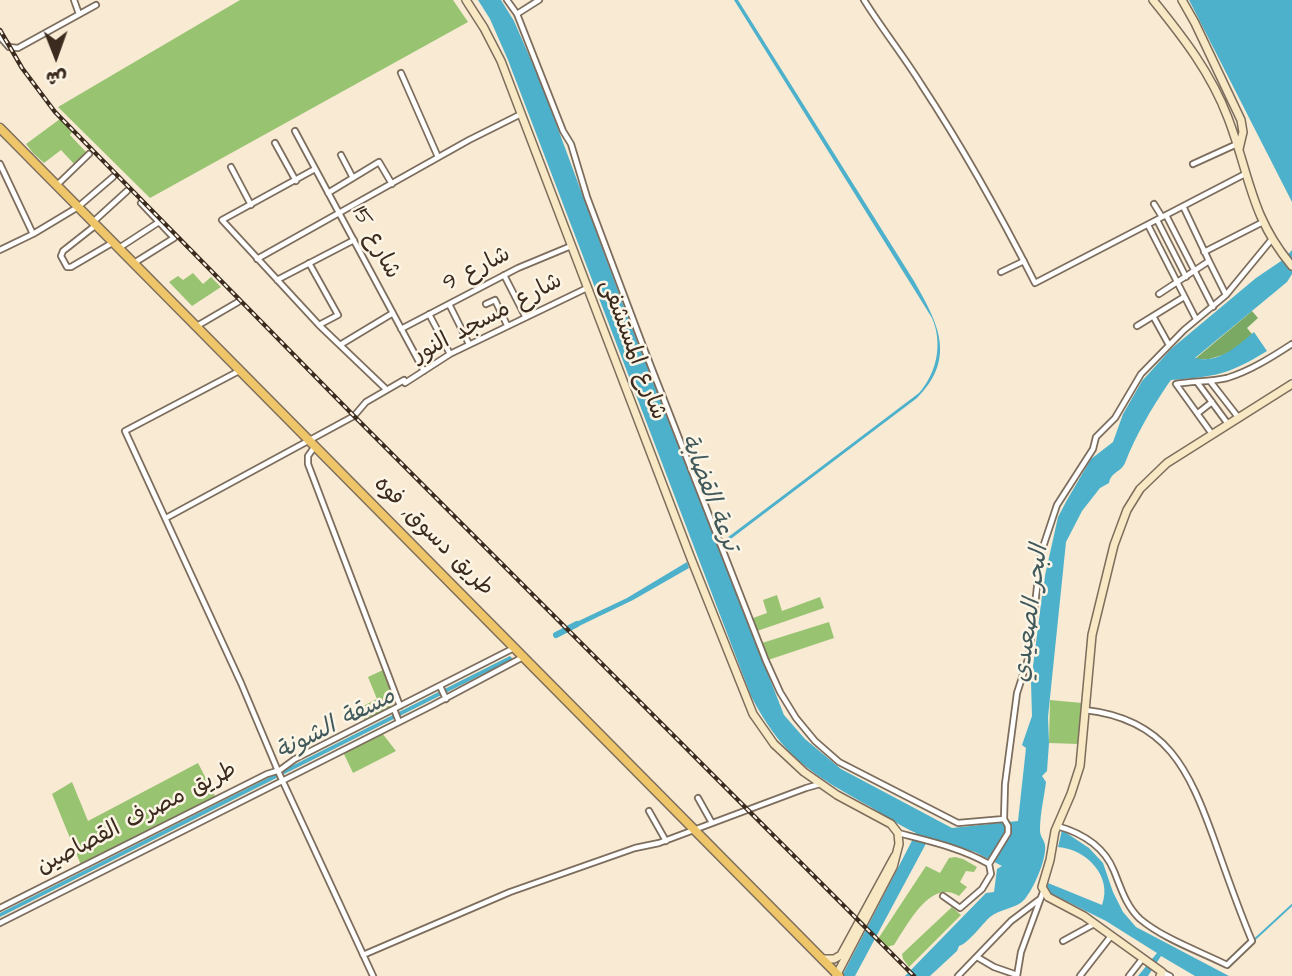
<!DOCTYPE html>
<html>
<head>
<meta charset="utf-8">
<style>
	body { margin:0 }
	#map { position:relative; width:1292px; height:976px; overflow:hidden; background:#f8ead3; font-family:"Architects Daughter","Playpen Sans Arabic",sans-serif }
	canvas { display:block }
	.north { position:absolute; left:21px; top:21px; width:70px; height:70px; -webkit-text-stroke:5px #fcf5e5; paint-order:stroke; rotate:179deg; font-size:19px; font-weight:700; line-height:28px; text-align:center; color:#3b2a1e }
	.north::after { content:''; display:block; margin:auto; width:24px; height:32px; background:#3b2a1e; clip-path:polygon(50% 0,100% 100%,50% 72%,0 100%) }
</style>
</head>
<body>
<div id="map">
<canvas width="1292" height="976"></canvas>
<div class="north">ش</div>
</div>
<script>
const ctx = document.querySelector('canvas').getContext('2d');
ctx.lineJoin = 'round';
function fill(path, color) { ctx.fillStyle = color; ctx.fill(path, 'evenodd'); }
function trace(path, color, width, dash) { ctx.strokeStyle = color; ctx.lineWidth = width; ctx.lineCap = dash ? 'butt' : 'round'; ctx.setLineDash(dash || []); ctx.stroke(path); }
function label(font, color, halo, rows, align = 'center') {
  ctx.font = font + ' "Architects Daughter","Playpen Sans Arabic",sans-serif'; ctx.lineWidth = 5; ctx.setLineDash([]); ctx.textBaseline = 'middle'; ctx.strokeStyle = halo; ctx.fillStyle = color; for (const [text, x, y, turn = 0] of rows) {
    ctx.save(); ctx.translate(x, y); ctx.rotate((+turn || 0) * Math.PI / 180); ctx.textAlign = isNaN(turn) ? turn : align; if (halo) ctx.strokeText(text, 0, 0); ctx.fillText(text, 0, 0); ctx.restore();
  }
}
fill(new Path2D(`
	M240,0H453L468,22L150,198L58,107Z
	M60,119L72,132L70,135L87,153L74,164L61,150L44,163L33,153L26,144Z
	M193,273L203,284L211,277L221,287L192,306L169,282L178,276L183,280Z
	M777,595L782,611L820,597L824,608L757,631L753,618L767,613L763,600Z
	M829,622L834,638L768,660L762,643Z
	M383,670L396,706L365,722L359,708L377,699L368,677Z
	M1050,700L1082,703L1079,744L1049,743Z
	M382,733L396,751L353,773L343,752Z
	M198,763L216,798L81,865L52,794L72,782L88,821Z
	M955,857L963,859L977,867L974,872L966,871L960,882L967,887L959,896C930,878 907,926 894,945L887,947L878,939L926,866L940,873L949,858Z
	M952,907L961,915L909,967L903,959L902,954Z`), '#98c371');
fill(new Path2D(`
	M1252,311L1258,318L1247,328L1252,334L1240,347L1223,355L1209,359H1195Z`), '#7aa963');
fill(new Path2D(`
	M478,0H501L514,21L541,83L627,315L784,715L805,739L841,769L952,828L1018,821L1026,748L1022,745L1032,716L1031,682L1044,580L1058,517L1067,500L1091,459L1113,442L1123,414L1142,381L1171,349L1256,278L1284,259L1292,250V274L1287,282L1195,358C1219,364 1237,346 1254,332L1267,351C1230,374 1215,377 1171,380L1168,384C1151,409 1136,435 1125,463C1121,472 1111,472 1109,483L1100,488L1082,511L1066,542L1048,717L1049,743L1047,771L1042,776L1046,782C1044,798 1040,814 1040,830C1040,837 1044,839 1045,845C1047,859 1033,890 1024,900C1017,908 1000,909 990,917C981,925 969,943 959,946L957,951L930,976H905L986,893L994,892L997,869L1002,866L975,852L929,838L855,976H842L916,833C900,826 884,815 869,806C810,773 783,757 751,696L508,60L490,19Z
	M734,0H738L914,281C938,323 957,358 917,398L728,541H723L919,393C937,373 943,343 932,318Z
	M1189,0H1292V202Z
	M687,562L689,568L633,600L575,628L571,629L568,626L627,598Z
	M510,656L513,659L0,917V913Z
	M1062,830L1089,848L1103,863L1113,892L1123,912L1136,927L1229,976H1195L1161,956L1148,976H1138L1157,953L1106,921L1046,891L1048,883L1102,905C1113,876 1086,849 1058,847Z`), '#4db1cc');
trace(new Path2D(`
	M1254,940L1292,905`), '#4db1cc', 2);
trace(new Path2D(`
	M556,635L577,624`), '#4db1cc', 6);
const street = new Path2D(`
	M74,0L79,14
	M507,0L517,14L563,131L571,144L587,197L643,346L766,661L780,692L796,718L815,741L839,762L958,823L1004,819
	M864,0C882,29 903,55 921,84C963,148 1000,214 1035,283L1245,174
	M517,14L539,0
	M0,37L9,47L18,48L96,5
	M401,73L438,157
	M295,131L424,371
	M275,143L296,181
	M341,155L353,178
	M0,164L33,234
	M1193,164L1237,144
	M231,167L251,205
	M315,169L222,220L319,325L387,390
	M57,185L89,154
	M328,193L379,162L392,184
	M1154,204L1162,217
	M1166,215L1213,307
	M1157,220L1186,277
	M93,222L127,191
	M96,225L63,251L61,256L67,267H71L112,243
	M1148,225L1196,319
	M119,248L159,222
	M0,250L33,234L78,207L113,177
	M1204,252L1263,222
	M257,259L469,140L521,114
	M1209,261L1226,295
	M134,263L174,238L141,203
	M309,263L338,315L319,325
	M1001,272L1024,261
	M504,275L525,316
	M277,280L354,240
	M1159,294L1209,261L1183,206
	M449,304L469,344
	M486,304L495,300L507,325
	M429,314L450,354
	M1153,316L1169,345
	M197,326L238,302
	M1137,326L1184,297
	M401,329L518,268L571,246
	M340,345L393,313
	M239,371L125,431L241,683L278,771L373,976
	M1210,381L1238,417
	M1197,382L1228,424
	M405,383L450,354L587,288
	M1198,413L1212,402
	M1212,434L1176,384C1193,381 1210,382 1227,378C1250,371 1272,357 1292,344
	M315,446L308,456V464L400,706
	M166,518L354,416L366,402L404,380
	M440,686L446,699
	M394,709L399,722
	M698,798L712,823
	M649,811L666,841
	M1057,826C1082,833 1104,846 1114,871C1121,888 1126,906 1140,919C1164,939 1199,951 1227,965L1252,941C1238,908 1226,873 1214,839C1189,770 1167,719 1085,710
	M898,833C929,841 961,848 989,864
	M943,896L960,908L982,889L991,874L989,864L1008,833V826L1004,819L1005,784L1017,693L1029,656L1041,553L1057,505L1093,449L1096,437L1115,418L1141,374L1184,330L1226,295L1272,239
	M0,908L267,774L280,770L295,759L514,648
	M0,923L433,705L523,657
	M1063,941L1094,924
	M363,955L510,892L635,848L659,843L806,788L820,784
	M977,957L994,967L1017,975
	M1162,972L1170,976
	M958,976L1011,921L1040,899
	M1017,976L1021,952L1043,892
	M1080,976L1111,936
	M1129,976L1143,958`);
const secondary = new Path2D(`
	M466,0L484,28L501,61L690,556L753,714L774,744L804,772L837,795L891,824L898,833L899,844L893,867L836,976
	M1153,0C1183,37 1211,73 1228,118C1250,175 1250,216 1292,266
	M1182,0L1195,23L1241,120L1243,132L1239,149
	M822,959H834L841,955L895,856
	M1160,976L1162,972L1084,916L1048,897L1042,887L1050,860L1055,831L1071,794L1080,766L1092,635L1114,545L1127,510L1140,489L1167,463L1292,384`);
const primary = new Path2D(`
	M0,128L839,976`);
trace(street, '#7d6d5d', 8);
trace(secondary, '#7d6d5d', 10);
trace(primary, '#7d6d5d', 11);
trace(street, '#fff', 4.5);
trace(secondary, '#f8e8c3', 7);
trace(primary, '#eec569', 8);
const rail = new Path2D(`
	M0,30L22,68L55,112L354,416L914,976`);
trace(rail, '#3b2a1e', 4.5);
trace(rail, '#fcf5e5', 2, [5]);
label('23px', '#3b2a1e', '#fcf5e5', [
	["شارع 15",375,243,62],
	["شارع 9",477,270,-27],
	["شارع مسجد النور",488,319,-28],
	["شارع المستشفى",632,350,69],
	["طريق دسوق, فوه",433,537,45],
	["طريق مصرف القصاصين",137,819,-27]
]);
label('italic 24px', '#41595b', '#fcf5e5', [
	["ترعة القضابة",708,493,69],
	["البحر الصعيدي",1032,614,-82],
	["مسقة الشونة",336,725,-27]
]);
</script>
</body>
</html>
